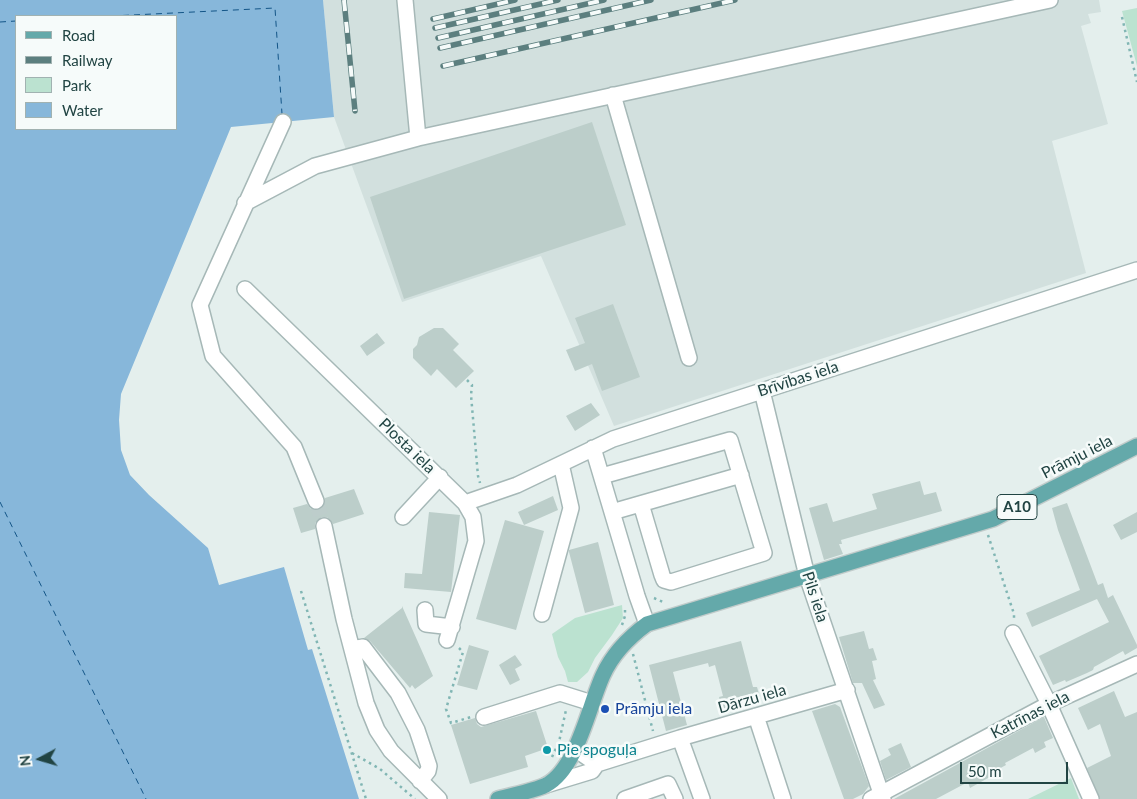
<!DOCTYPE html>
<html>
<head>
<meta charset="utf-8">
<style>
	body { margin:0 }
	#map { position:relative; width:1137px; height:799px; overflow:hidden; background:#e4efed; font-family:Lato,sans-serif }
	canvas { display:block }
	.legend { position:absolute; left:15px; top:15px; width:162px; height:115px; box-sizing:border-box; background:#f6fbfa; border:1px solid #a1b2b1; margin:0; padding:6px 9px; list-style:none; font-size:15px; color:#214443 }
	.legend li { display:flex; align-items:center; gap:10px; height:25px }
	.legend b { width:25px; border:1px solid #a1b2b1 }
	.north { position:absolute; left:15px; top:734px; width:50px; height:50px; -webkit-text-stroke:4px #f6fbfa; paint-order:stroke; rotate:264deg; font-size:14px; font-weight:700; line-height:20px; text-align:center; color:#214443 }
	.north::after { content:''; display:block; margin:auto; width:18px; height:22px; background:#214443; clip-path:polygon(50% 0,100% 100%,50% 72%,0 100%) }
	.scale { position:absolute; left:960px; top:762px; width:108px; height:22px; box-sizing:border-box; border:2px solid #214443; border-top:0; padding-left:6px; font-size:15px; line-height:18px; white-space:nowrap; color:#214443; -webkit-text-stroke:4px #f6fbfa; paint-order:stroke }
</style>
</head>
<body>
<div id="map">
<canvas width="1137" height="799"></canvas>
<ul class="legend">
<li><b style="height:6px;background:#64a9aa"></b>Road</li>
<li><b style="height:6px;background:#5c7f7f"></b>Railway</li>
<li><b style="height:14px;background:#bbe2d0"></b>Park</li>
<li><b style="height:14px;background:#87b7da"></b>Water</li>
</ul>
<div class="north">N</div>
<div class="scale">50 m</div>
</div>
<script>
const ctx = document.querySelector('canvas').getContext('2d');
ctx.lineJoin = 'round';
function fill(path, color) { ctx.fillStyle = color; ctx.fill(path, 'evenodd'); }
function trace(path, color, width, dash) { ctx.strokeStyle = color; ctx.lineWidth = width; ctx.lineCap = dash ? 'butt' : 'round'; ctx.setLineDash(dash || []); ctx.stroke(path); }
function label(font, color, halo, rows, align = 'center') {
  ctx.font = font + ' Lato,sans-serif'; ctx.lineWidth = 5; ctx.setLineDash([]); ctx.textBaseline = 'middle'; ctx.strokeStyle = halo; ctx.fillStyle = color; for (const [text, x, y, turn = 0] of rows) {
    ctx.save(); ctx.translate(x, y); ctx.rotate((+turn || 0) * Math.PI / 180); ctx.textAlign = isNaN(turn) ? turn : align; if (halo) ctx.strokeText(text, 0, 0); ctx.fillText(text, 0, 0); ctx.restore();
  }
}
fill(new Path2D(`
	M323,0H1099L1101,12L1088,14L1091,23L1081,26L1108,124L1052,141L1086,273L614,426L541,256L402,302L334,117Z`), '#d2e0de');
fill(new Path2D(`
	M1137,8V66L1122,11Z
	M622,605L623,618L612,635L595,658L588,672L577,682H568L565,671L558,657L552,634L575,618Z
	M1071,778L1079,799H1028Z`), '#bbe2d0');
fill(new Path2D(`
	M0,0H323L334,117L231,127L121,394L119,420L121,450L130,475L149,495L208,548L219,585L284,567L308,650L312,649L359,799H0ZM16,16H176V129H16Z`), '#87b7da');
trace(new Path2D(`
	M112,16L275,8L282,114
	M0,22L16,21
	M0,502L146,799`), '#135587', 1, [6, 5]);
fill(new Path2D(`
	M592,122L626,225L404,299L370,197Z
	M613,304L640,377L602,391L592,364L575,371L566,350L585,343L575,318Z
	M434,328H443L459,344L453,350L474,371L456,388L437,369L431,376L413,358V349L417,345L419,337Z
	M377,333L385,343L367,356L360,346Z
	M591,403L600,415L575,431L566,416Z
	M920,481L924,495L936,492L942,511L841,540L842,544H839L843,554L824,560L809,508L827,503L833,522L877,509L872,494Z
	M354,489L364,514L333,524L327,517H322L315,523V529L301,533L293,508L307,504L311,509L319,510L324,506L325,498Z
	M553,496L558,510L524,525L518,512Z
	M1067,503L1098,585L1103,583L1108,598L1113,595L1137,645V648L1125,655L1123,651L1094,667L1093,670L1087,673L1066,682L1065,680L1053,685L1039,656L1109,622L1097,599L1032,627L1026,613L1080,590L1058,530L1052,508Z
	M429,512L460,515L451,592L404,588L405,573L422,574Z
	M1137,512V532L1121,540L1113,525Z
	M505,520L544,531L516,630L476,619Z
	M598,542L614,605L585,613L569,552V550Z
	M402,606L433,676L415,689L412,685L410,688L370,641L364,638L402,608Z
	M864,631L869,649L873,648L877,660L872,661L876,679L873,680L885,705L874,709L862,683H853L839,637Z
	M741,641L753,687H757L761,701L723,711L719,697L723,696L715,665L709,667L708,663L673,672L687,725L666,731L649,665Z
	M469,645L489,651L477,690L457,685Z
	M515,655L522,665L515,669L520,680L510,685L499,665Z
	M1114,691L1125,717L1137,712V799H1100L1087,768L1111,756L1100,724L1088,730L1078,708Z
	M835,704L840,707L869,786L863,794L853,799H844L812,711Z
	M536,711L548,748L525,756L528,767L470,784L451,725L475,718L477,724L481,727Z
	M1044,717L1053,738L1044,742L1046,747L1035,753L1033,748L1005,763L1006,765L995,771L997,773L970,788L968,782L936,799H894Z
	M901,743L911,767L886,780L880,761L891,755L888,749Z`), '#bcceca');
trace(new Path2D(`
	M316,501L324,526`), '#bdcdcb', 15, [15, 8]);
const minor = new Path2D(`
	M405,0L418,138
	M613,95L689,358
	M283,122L200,305L213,356L294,447L316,501
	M245,203L315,166L418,138L1050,0
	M245,289L465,503L473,517L476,541L447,640
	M762,391L807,576L883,799
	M593,448L637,596L647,624
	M602,476L730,440L764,553L671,582L664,580L662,575L641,504
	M465,503L517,485L613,439L1137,270
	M612,512L741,475
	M403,517L440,477
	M324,526L344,619L366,703L377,730L391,751L439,799
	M425,610L426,624L452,627
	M542,614L571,508L561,464
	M1013,633L1047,700L1091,799
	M352,649L363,647L398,693L417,730L429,766L428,771L420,781
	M756,716L783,799
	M484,717L560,693L592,703
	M680,738L702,799
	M575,749L597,764
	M546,785L592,771L597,764L680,738L847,690
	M625,799L668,784L675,799
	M871,799L1049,704L1137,664`);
const major = new Path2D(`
	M498,799C512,795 534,791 546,785C577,769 589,705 603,675C613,653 628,638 647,624L993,519L1137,446`);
trace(minor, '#a6b8b7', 18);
trace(major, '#c1cbca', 18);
trace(new Path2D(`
	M1122,17L1137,82
	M467,380L472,385L471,395L478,476L480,483
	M988,535L1014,614V618
	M301,591L366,799
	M654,598L665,603
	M622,625L625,616V608
	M459,648L463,652L446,709L451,723L471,717
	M633,654L653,731
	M352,753L380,769L415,799
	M552,757L559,742L566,710`), '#81b6b4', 2.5, [2.5, 4]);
trace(minor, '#fff', 15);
trace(major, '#64a9aa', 15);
const rail = new Path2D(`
	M344,0L355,111
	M433,19L515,0
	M435,28L558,0
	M438,38L604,0
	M440,48L651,0
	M443,66L735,0`);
trace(rail, '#5c7f7f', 5.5);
trace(rail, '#f6fbfa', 4, [11]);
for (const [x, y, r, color] of [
	[605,709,5,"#1a4fb4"],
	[547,750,5,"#0f9aa8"]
]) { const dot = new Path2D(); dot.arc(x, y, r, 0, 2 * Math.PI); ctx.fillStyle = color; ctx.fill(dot); trace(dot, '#f6fbfa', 2); }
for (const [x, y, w] of [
	[1017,507,40]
]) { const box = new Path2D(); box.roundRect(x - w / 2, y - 12.5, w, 25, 4); ctx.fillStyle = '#f6fbfa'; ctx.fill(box); trace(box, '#214443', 1); }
label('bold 15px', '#214443', null, [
	["A10",1017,507]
]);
label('16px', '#214443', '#f6fbfa', [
	["Brīvības iela",798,379,-18],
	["Plosta iela",407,446,44],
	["Prāmju iela",1077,457,-27],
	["Pils iela",815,597,72],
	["Dārzu iela",752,699,-16],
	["Katrīnas iela",1030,715,-27]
]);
label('16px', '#164399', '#f6fbfa', [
	["Prāmju iela",615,709]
], 'left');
label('16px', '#0d838f', '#f6fbfa', [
	["Pie spoguļa",557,750]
], 'left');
</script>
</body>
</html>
